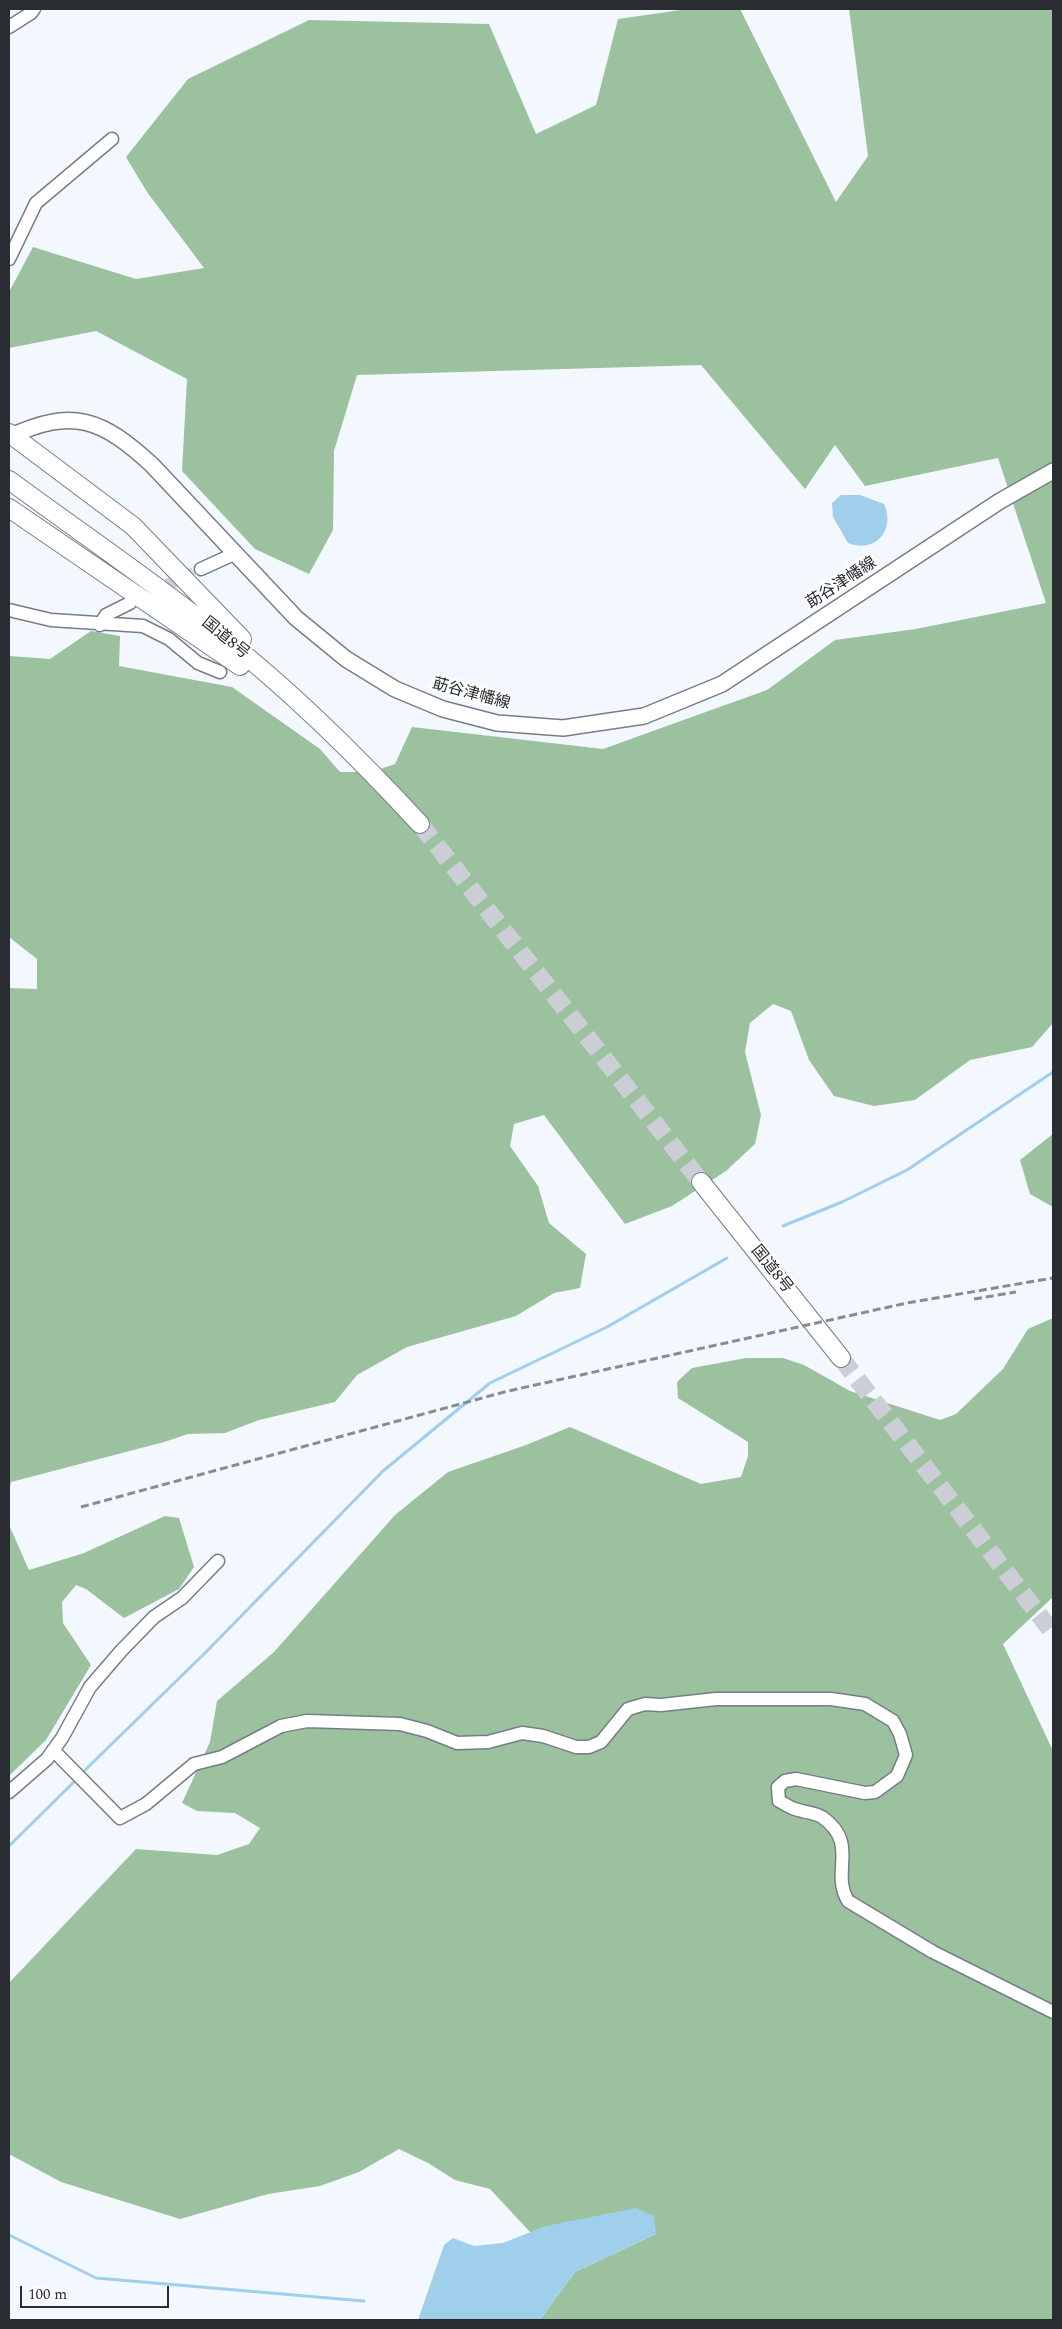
<!DOCTYPE html>
<html>
<head>
<meta charset="utf-8">
<style>
	body { margin:0 }
	#map { position:relative; width:1062px; height:2329px; overflow:hidden; background:#f3f7fe; font-family:Spectral,serif }
	canvas { display:block }
	.frame { position:absolute; inset:0; border:10px solid #292c30; pointer-events:none }
	.scale { position:absolute; left:20px; top:2286px; width:149px; height:22px; box-sizing:border-box; border:2px solid #292c30; border-top:0; padding-left:6px; font-size:15px; line-height:18px; white-space:nowrap; color:#292c30; -webkit-text-stroke:4px #fff; paint-order:stroke }
</style>
</head>
<body>
<div id="map">
<canvas width="1062" height="2329"></canvas>
<div class="frame"></div>
<div class="scale">100 m</div>
</div>
<script>
const ctx = document.querySelector('canvas').getContext('2d');
ctx.lineJoin = 'round';
function fill(path, color) { ctx.fillStyle = color; ctx.fill(path, 'evenodd'); }
function trace(path, color, width, dash) { ctx.strokeStyle = color; ctx.lineWidth = width; ctx.lineCap = dash ? 'butt' : 'round'; ctx.setLineDash(dash || []); ctx.stroke(path); }
function label(font, color, halo, rows, align = 'center') {
  ctx.font = font + ' Spectral,"Noto Sans JP",serif'; ctx.lineWidth = 5; ctx.setLineDash([]); ctx.textBaseline = 'middle'; ctx.strokeStyle = halo; ctx.fillStyle = color; for (const [text, x, y, turn = 0] of rows) {
    ctx.save(); ctx.translate(x, y); ctx.rotate((+turn || 0) * Math.PI / 180); ctx.textAlign = isNaN(turn) ? turn : align; if (halo) ctx.strokeText(text, 0, 0); ctx.fillText(text, 0, 0); ctx.restore();
  }
}
fill(new Path2D(`
	M688,9H740L836,202L868,156L849,9H1053V1023L1032,1047L970,1060L915,1100L874,1106L834,1096L809,1060L791,1011L773,1004L750,1023L745,1052L761,1115L755,1144L726,1171L672,1206L625,1224L544,1115L514,1124L510,1146L538,1186L549,1223L586,1254L580,1288L554,1293L516,1316L407,1347L357,1375L335,1402L259,1420L225,1433L188,1434L164,1442L11,1482L9,1492V988L37,989V959L9,937V656L50,659L91,631L120,636L119,666L232,687L320,749L340,772H372L395,764L412,727L603,749L767,690L835,640L916,629L1046,603L998,458L865,486L835,445L805,489L701,365L357,375L334,451L333,530L309,574L255,549L182,471L187,379L96,331L9,348V292L33,247L136,279L204,268L147,192L126,157L188,79L309,20L489,24L536,134L596,105L618,19Z
	M1053,1134V1207L1030,1194L1020,1160Z
	M1053,1318V1597L1003,1644L1053,1751V2320H540L575,2272L656,2234L546,2226L531,2233L490,2189L455,2180L428,2163L399,2149L359,2172L320,2186L268,2194L180,2219L61,2182L9,2154V1983L136,1849L217,1855L249,1844L260,1828L235,1813L197,1811L182,1803L210,1742L217,1701L274,1652L395,1515L448,1472L526,1445L570,1427L701,1484L741,1477L748,1456V1442L678,1398L677,1382L692,1368L746,1358H783L804,1365L850,1391L940,1420L956,1414L1003,1369L1028,1329Z
	M165,1516L179,1518L194,1567L179,1589L124,1618L86,1589L76,1585L62,1602L63,1623L91,1665L46,1740L9,1776V1525L29,1570L84,1553Z`), '#9bc19e');
fill(new Path2D(`
	M841,495H860L884,504C896,530 875,554 848,543L833,517L832,503Z
	M636,2208L654,2216L656,2234L575,2272L540,2320H418L444,2245L453,2238L474,2246L503,2243L546,2226Z`), '#a0cfec');
trace(new Path2D(`
	M783,1226L842,1202L907,1170L1053,1072
	M81,1774L206,1652L383,1471L490,1383L607,1327L727,1258
	M9,1846L77,1779
	M9,2235L96,2278L364,2301`), '#a0cfec', 3);
trace(new Path2D(`
	M134,601L201,569`), '#cbced5', 12, [12, 6]);
trace(new Path2D(`
	M420,824L701,1182
	M841,1358L1053,1633`), '#cbced5', 18, [18, 9]);
const minor = new Path2D(`
	M9,27L31,13L34,9
	M9,259L36,203L112,139
	M201,569L234,554
	M9,610L51,620L143,626L169,639L198,663L220,672
	M100,625L106,615L130,603
	M53,1750L120,1818L146,1804L194,1764L222,1757L281,1726L307,1721L400,1724L427,1731L457,1743L488,1742L522,1733L543,1736L576,1747H589L601,1742L628,1709L645,1704L661,1705L716,1699H831L865,1704L893,1721L900,1734L906,1755L897,1776L875,1792L865,1793L796,1779L785,1781L778,1787L779,1801C783,1803 788,1806 792,1808C801,1812 814,1812 822,1817C860,1844 830,1871 848,1901L933,1952L1053,2012
	M9,1792L47,1759L62,1738L90,1687L121,1651L154,1617L182,1598L218,1561`);
const major = new Path2D(`
	M9,437C73,407 102,419 152,465L296,618L346,659L395,689L443,709L497,723L563,728L644,716L722,684L1000,501L1053,471`);
const highway = new Path2D(`
	M9,433L133,526L242,639
	M9,480C81,533 155,583 225,639C296,695 359,758 420,824
	M9,508L240,666
	M701,1182L841,1358`);
trace(minor, '#777d87', 15);
trace(major, '#777d87', 18);
trace(highway, '#777d87', 20);
trace(minor, '#fff', 12);
trace(major, '#fff', 15);
trace(highway, '#fff', 18);
trace(new Path2D(`
	M974,1299L1016,1292
	M81,1507L508,1391L907,1303L1053,1278`), '#888c91', 3, [8, 4]);
label('16px', '#292c30', '#fff', [
	["莇谷津幡線",842,584,-33],
	["国道8号",225,639,39],
	["莇谷津幡線",471,695,15],
	["国道8号",771,1270,51]
]);
</script>
</body>
</html>
